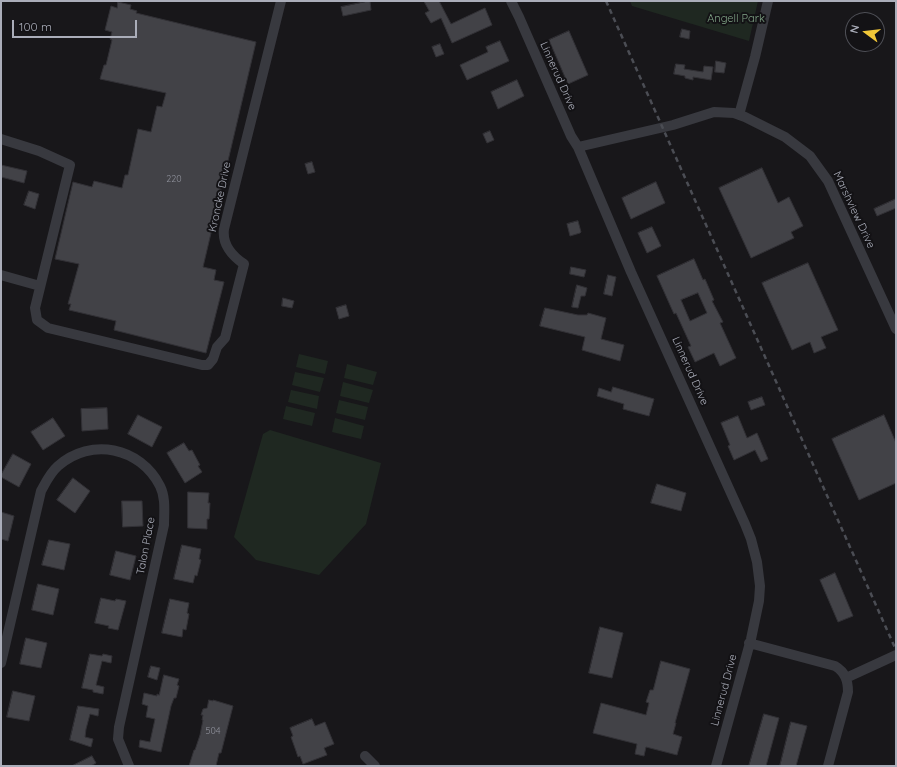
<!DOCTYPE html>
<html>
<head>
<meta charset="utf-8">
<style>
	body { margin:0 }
	#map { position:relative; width:897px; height:767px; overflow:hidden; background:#18171a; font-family:Quicksand,sans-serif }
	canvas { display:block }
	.frame { position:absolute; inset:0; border:2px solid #aaadb9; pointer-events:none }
	.north { position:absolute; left:845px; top:12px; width:40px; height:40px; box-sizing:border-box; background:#131215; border:1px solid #4f5057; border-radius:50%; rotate:285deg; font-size:11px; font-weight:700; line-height:16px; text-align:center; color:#aaadb9 }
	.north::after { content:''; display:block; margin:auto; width:14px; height:18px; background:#f1c738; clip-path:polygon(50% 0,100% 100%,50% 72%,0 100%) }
	.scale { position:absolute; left:12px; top:20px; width:125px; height:18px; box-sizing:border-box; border:2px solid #aaadb9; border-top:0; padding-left:5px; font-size:12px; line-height:14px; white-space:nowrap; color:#aaadb9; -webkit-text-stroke:3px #131215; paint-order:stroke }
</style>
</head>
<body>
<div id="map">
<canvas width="897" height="767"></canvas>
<div class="frame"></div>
<div class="north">N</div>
<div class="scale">100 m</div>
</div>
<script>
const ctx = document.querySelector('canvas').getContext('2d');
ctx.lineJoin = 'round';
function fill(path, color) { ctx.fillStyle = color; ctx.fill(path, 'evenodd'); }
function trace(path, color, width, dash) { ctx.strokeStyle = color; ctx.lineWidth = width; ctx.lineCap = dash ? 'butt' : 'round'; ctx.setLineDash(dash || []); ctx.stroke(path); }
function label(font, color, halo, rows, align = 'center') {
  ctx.font = font + ' Quicksand,sans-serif'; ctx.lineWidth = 4; ctx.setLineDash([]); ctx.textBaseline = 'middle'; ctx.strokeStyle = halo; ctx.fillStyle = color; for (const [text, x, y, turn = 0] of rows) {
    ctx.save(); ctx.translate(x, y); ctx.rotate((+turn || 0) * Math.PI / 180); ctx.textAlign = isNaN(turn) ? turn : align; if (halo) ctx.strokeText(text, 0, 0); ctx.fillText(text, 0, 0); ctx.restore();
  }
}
fill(new Path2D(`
	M630,1H758L749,41L632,6Z
	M299,354L328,361L325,374L296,367Z
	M347,364L377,372L373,385L344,378Z
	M295,372L324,378L320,392L292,385Z
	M343,382L373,390L369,403L340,396Z
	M291,390L319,396L317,409L288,402Z
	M339,400L368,407L365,420L336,413Z
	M286,406L315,413L312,426L283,419Z
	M335,418L364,426L361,439L332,432Z
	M270,430L381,463L366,524L319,575L256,560L234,537L263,434Z`), '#1f2821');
const building = new Path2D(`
	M370,1L371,10L343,16L341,7Z
	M424,1H439L451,24L485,8L492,25L452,43L441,18L431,23L425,13L429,11Z
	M118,2L131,5L130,9L137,11L136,13L256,42L203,267L216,270L214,280L224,282L206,353L114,330L116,321L69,310L71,304H68L79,264L55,259L73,182L92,187L94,181L122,188L125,175H128L138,129L151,132L157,106L162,107L166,93L100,79L104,65H106L112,40L110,39L112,32L105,30L111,6L117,8Z
	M682,29L690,31L689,39L680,37Z
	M569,31L588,75L568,84L549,40Z
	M500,41L509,61L467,80L460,65L488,52L486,47Z
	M440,44L444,54L436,57L432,47Z
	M716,61L726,63L724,73L715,72Z
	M676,64L685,65L684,69L703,72L704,66L713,67L711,80L693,77V80L685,78V76L674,74Z
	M517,80L524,96L498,109L491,92Z
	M490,131L494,140L487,143L483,134Z
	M312,162L315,172L308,174L305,164Z
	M1,165L27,171L24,183L1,177Z
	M762,168L778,203L789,197L803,226L791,232L794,238L751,258L719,188Z
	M656,182L665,203L631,219L622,198Z
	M29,191L39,194L35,209L24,205Z
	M896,199V208L877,216L874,209Z
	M578,221L581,232L580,233L570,236L567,224Z
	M652,227L661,246L647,253L638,233Z
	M694,259L703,280L705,279L714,300L712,301L723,322L720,323L736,358L720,366L714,353L695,362L688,347L691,346L676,313L674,314L657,276ZM698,293L707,313L690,321L681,300Z
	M808,263L838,330L821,337L826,348L814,353L810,342L792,350L762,283Z
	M571,267L586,270L584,277L570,274Z
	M608,275L616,277L612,296L604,294Z
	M577,285L587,288L585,296H581L578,308L572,307Z
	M283,298L294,301L292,308L282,306Z
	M346,305L349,316L339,319L336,308Z
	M545,308L578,315H587L588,313L606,318L601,339L624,345L620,361L582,350L585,337L540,326Z
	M613,387L654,399L649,416L623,409L624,404L597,396L599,388L611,392Z
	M762,397L765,405L751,410L748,402Z
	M107,408L108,429L82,431L81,409Z
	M138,415L162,427L152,447L128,434Z
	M884,415L896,443V483L859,500L832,439Z
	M738,416L747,438L757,433L768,459L761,462L755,450L734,460L728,446L730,445L721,423Z
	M53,418L65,436L43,450L31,432Z
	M184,443L189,451L192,450L200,465L198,466L202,472L185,483L167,453Z
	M13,454L31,464L19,487L1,477V475Z
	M73,478L90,491L75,513L57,500Z
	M657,484L686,493L681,511L651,503Z
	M188,492L209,493L208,503H210L209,519H207V529L188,528Z
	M122,501H142L143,526L123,527Z
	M1,512L14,516L8,541L1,539Z
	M49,540L70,544L64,570L42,565Z
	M182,545L201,549L199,559L201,560L197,576L195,575L193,583L174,579Z
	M116,551L136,556L130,580L110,575Z
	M835,573L853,616L838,622L820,580Z
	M38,584L59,589L53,615L32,610Z
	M101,598L115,601L116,599L126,601L118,630L108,628L109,626L95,623Z
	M170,599L189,603L187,613L189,614L186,630L183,629L182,637L162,633Z
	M600,627L623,633L612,678L589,673Z
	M26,638L47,643L41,668L20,664Z
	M90,654L102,656L103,654L112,656L111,663L102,661L96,685L104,687L103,694L93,692V690L82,688Z
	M661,661L690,669L675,723H676L673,734L682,737L677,755L646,747L644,756L635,754L637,744L593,733L601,703L646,715L649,703L646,702L650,690H653Z
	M151,666L160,668L157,680L148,677Z
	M164,675L179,679L177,685L179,686L176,698H174L171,706L161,752L139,747L140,740L150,742L155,719L146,717L148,706L142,704L144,693L157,696V694L159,695Z
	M13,691L35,696L29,721L7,717Z
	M209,700L213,701V700L233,706L221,753H219L216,766H189L194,750H195L200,735L203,720H202L203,715H201L203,709L207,708Z
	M78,706L99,709L98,716L90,714L86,729L85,737L93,739L91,747L70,740Z
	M764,714L779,718L766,766H749Z
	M312,719L315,726L325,722L334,744L324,748L327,755L303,764L300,756L298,757L296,751L291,737L293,736L290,728Z
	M791,722L807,726L796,766H780Z
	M92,756L96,763L91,766H72Z`);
fill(building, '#424247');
trace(building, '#323136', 1);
trace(new Path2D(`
	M511,1L519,17L571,136L578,147L631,272L745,524L751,539L757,562L760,586L759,601L751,639L716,766
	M739,115L755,57L768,1
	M1,139L39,151L70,165L35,308L37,320L48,328L202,365H208L213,359L217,347L225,338L244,264C232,256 222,244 224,229L281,1
	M578,147L673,125L714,112L734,113L745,117L785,137L810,156L828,181L896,329
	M1,275L40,286
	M749,643L835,666C845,672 848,680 848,692L828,766
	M1,663L41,491C46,482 50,473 58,466C91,437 140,447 160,486C166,498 164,512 164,525L119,727L118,739L129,766
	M846,678L896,655
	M365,756L375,766`), '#38393f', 10);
trace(new Path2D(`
	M606,1L896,650`), '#4b4d54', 2.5, [5, 4]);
label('9px', '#90929c', null, [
	["220",174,179],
	["504",213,731]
]);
label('11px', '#81a487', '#131215', [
	["Angell Park",736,19]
]);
label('11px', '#aaadb9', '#131215', [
	["Linnerud Drive",558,76,66],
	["Kroncke Drive",220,197,-78],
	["Marshview Drive",854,210,65],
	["Linnerud Drive",690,371,66],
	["Talon Place",146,546,-79],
	["Linnerud Drive",724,690,-75]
]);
</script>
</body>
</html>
